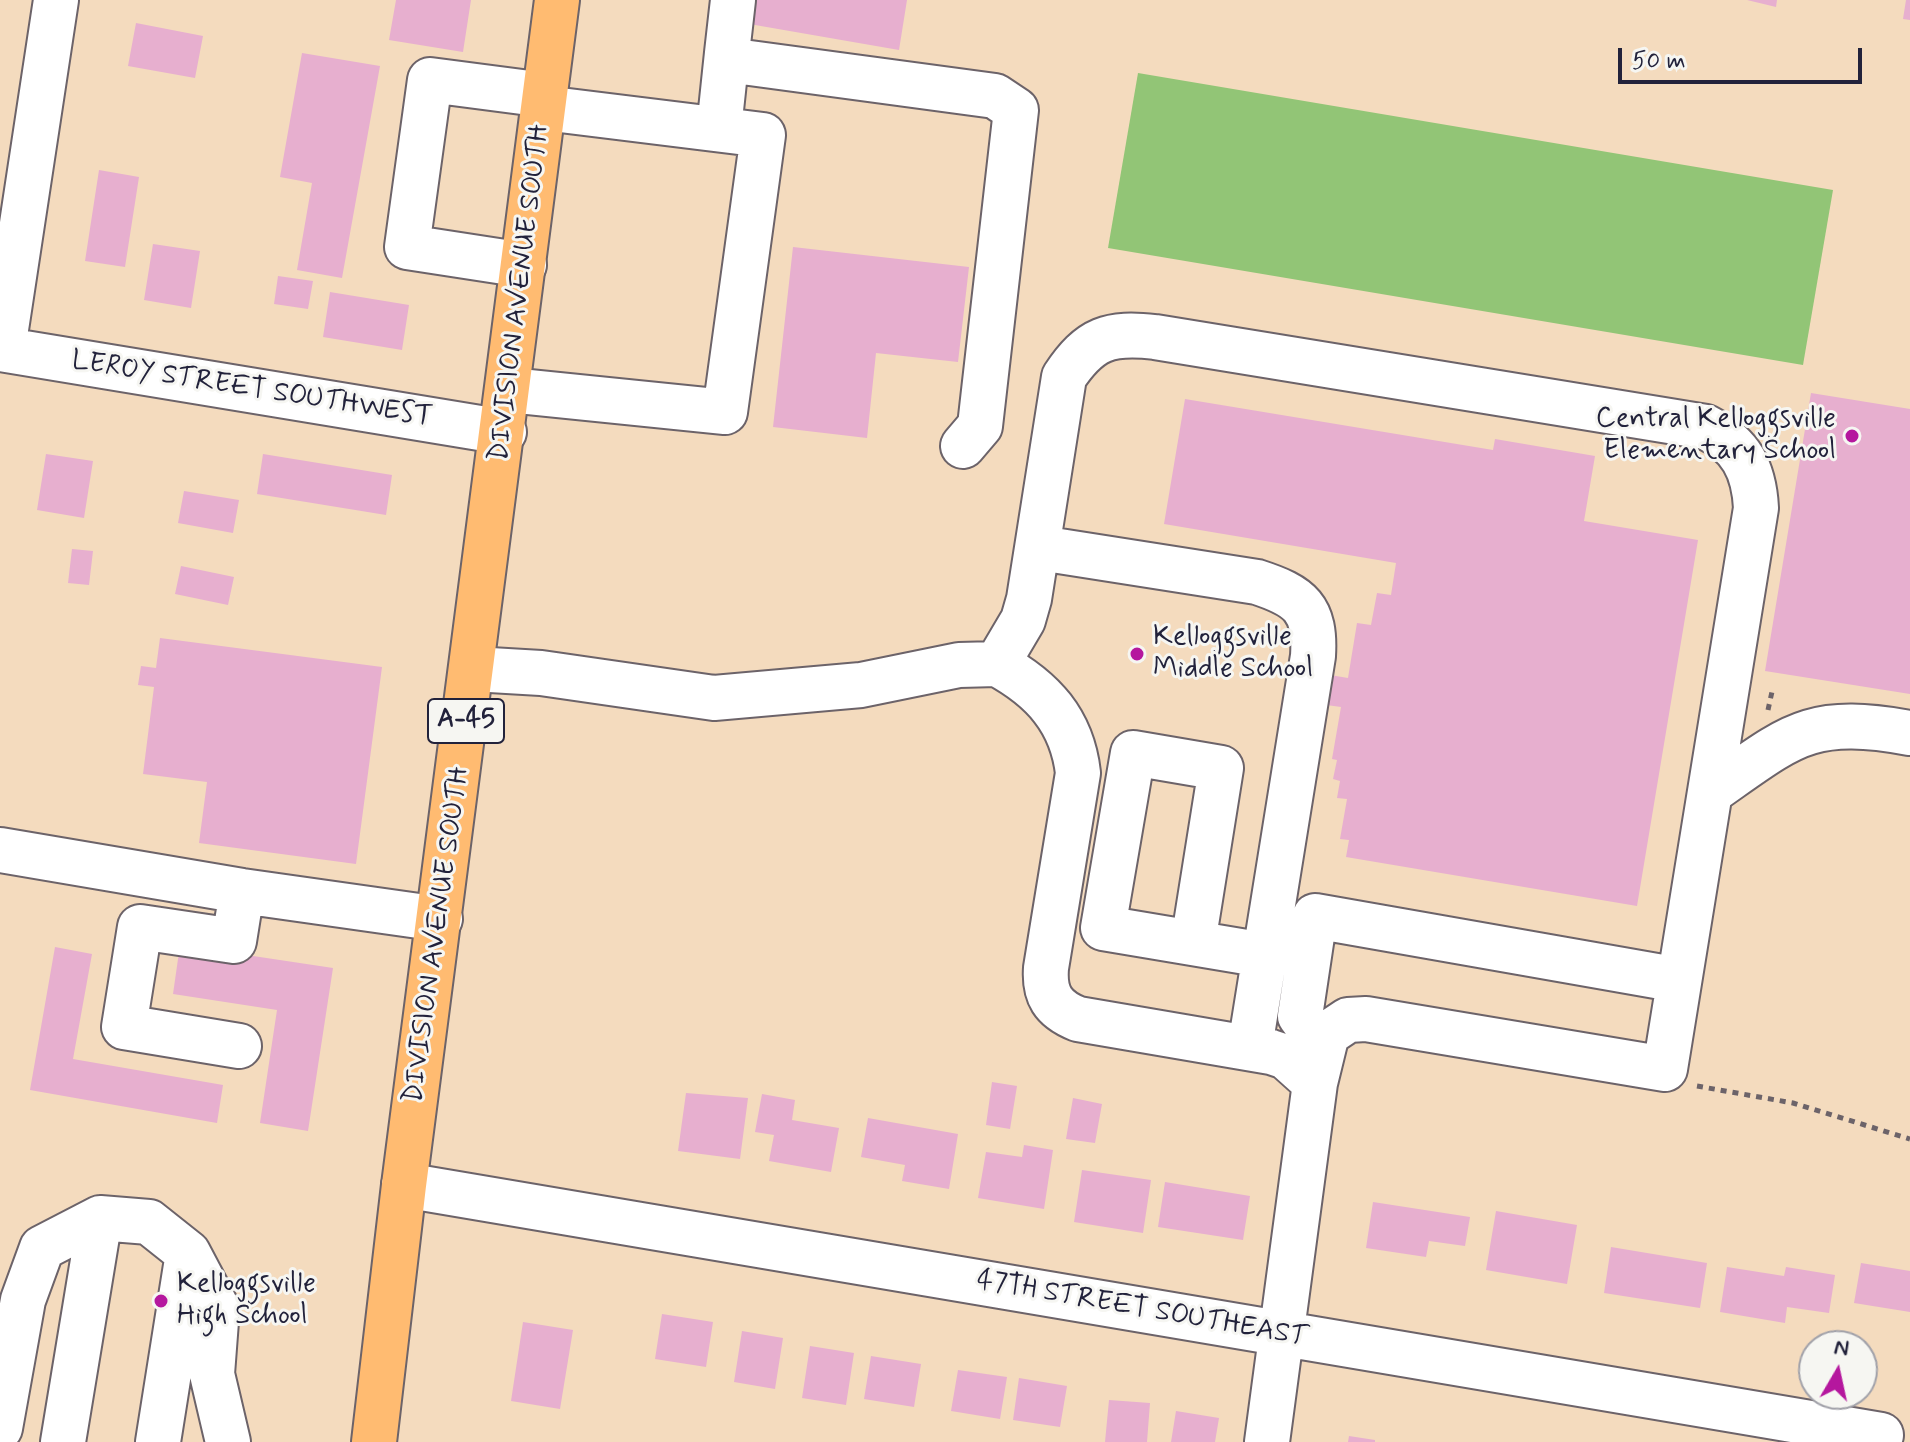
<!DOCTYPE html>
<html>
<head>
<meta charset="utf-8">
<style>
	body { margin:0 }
	#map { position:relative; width:1910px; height:1442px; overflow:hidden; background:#f4dbbe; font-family:Mynerve,sans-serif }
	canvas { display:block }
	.north { position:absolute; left:1798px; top:1330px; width:80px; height:80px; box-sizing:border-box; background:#f6f6f2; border:2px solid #a1a1a9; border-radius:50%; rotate:9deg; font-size:22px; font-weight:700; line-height:32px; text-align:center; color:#22223b }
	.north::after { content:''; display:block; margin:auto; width:28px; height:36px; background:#b5179e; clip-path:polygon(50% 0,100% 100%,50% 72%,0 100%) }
	.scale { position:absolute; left:1618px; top:48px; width:244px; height:36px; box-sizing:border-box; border:4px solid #22223b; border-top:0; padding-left:10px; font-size:24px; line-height:28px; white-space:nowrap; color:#22223b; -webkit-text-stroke:6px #f6f6f2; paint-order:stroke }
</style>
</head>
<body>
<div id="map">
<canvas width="1910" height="1442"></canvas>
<div class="north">N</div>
<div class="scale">50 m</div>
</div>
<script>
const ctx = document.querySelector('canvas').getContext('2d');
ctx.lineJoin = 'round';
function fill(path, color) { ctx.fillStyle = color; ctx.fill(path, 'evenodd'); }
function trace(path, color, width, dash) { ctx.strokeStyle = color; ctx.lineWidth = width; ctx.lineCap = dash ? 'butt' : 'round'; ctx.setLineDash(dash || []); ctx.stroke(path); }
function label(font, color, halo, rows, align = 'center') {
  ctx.font = font + ' Mynerve,sans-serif'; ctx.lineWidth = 6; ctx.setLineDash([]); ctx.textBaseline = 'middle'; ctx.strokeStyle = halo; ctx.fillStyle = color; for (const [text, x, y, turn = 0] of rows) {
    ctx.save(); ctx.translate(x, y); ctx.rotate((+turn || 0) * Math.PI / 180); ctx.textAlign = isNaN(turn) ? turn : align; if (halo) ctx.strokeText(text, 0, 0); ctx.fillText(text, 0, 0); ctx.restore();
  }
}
fill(new Path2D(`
	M1138,73L1833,190L1803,365L1108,248Z`), '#92c576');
fill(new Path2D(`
	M396,0H471L463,52L389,40Z
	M736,0H907L899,50L732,21Z
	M1747,0H1777L1776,7Z
	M1906,0H1910V20L1903,19Z
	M136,23L203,36L195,78L128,66Z
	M302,53L380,66L342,278L297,270L312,183L280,177Z
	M99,170L139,177L125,267L85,261Z
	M153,244L200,251L191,308L144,300Z
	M793,247L969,267L958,362L876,353L867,438L773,427Z
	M278,276L313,281L308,309L274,304Z
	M330,292L409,305L402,350L323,337Z
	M1811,393L1910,409V694L1765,671Z
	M1185,399L1493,450L1495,439L1595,456L1584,521L1698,540L1637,906L1346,857L1349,840L1340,839L1347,799L1337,798L1340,781L1333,779L1337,760L1332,759L1341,707L1319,704L1324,674L1348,678L1357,623L1371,625L1377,593L1391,595L1396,563L1164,524Z
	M46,454L93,461L84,518L37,510Z
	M263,454L392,475L386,515L257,494Z
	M184,491L239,500L233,533L178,523Z
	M72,549L93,551L89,585L68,583Z
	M181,566L234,577L228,605L175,594Z
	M160,638L382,667L356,864L199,843L207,782L143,774L154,687L138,685L141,666L156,668Z
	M180,945L333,968L308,1131L260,1123L277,1010L173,994Z
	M55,947L92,954L73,1059L223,1085L217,1123L30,1090Z
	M992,1082L1017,1086L1010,1129L986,1125Z
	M686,1093L748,1098L740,1159L678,1151Z
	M762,1094L795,1100L792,1120L839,1128L831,1172L769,1161L774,1135L755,1132Z
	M1073,1098L1102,1104L1095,1143L1066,1139Z
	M868,1118L958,1134L949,1189L902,1181L905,1165L861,1157Z
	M1024,1145L1053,1150L1044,1209L978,1198L986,1152L1022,1157Z
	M1082,1170L1151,1180L1143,1233L1074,1222Z
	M1165,1182L1250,1196L1243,1240L1158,1227Z
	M1373,1202L1470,1217L1465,1246L1429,1241L1426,1257L1366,1248Z
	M1496,1211L1577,1225L1567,1284L1486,1270Z
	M1611,1247L1707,1263L1700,1308L1604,1293Z
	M1861,1263L1910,1271V1312L1854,1303Z
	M1727,1267L1784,1276L1786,1267L1835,1275L1829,1313L1787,1307L1785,1323L1720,1312Z
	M662,1314L713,1322L706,1367L655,1359Z
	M523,1322L573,1330L560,1409L511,1401Z
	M742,1331L783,1338L775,1389L734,1382Z
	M810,1346L854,1353L846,1405L802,1398Z
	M871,1356L921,1364L914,1407L864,1399Z
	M958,1370L1007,1377L1000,1419L951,1411Z
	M1019,1378L1067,1386L1060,1427L1013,1420Z
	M1109,1400L1150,1403L1147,1442H1105Z
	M1176,1411L1219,1418L1215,1442H1171Z
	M1349,1436L1375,1440V1442H1348Z`), '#e7afcf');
const minor = new Path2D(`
	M733,0L727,53L735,61L995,96L1016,110L980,426L963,446
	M719,129L727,53
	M524,265L407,247L430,80L545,95
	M0,349L504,432
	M3,349L56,0
	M509,390L725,412L763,135L544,108
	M1040,548L1257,582C1300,596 1316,608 1313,656L1250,1047
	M997,664C1043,689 1072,721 1078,773L1046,968C1044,995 1053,1009 1078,1019L1271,1052L1286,1057L1315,1083
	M473,669L541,673L714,698L861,685L959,665L997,664L1023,620L1029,599L1064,377C1090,338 1109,332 1155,337L1706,427C1741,445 1754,469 1756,508L1665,1069L1366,1019L1348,1020L1327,1034L1315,1083L1267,1442
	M1712,791C1792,735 1809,715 1910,733
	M0,850L242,891L440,919
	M1193,943L1221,768L1133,753L1103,928L1264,955
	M1321,1044L1300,1016L1315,916L1679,980
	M239,1046L124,1027L140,927L234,941L242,891
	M404,1185L1881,1435
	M0,1428L23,1300L42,1248L100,1218L149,1222L188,1253L217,1308L212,1374L228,1442
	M63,1442L100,1218
	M158,1442L188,1253`);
const major = new Path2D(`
	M374,1442L404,1185L557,0`);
trace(minor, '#6c6369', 48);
trace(major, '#6c6369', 48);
trace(new Path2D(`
	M1768,710L1773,687
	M1697,1086L1793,1103L1910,1139`), '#6c6369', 5, [6, 6]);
trace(minor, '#fff', 44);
trace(major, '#ffbb71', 44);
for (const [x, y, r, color] of [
	[1852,436,8,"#b5179e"],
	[1137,654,8,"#b5179e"],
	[161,1301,8,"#b5179e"]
]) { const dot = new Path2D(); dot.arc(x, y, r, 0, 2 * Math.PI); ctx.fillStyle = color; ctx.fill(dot); trace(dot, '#f6f6f2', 3); }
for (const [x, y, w] of [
	[466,721,76]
]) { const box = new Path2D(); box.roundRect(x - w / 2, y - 22, w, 44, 6); ctx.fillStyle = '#f6f6f2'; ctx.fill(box); trace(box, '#22223b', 2); }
label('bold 26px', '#22223b', null, [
	["A-45",466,721]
]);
label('28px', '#22223b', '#f6f6f2', [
	["DIVISION AVENUE SOUTH",521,293,-83],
	["LEROY STREET SOUTHWEST",252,390,9],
	["DIVISION AVENUE SOUTH",438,935,-82],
	["47TH STREET SOUTHEAST",1142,1310,10]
]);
label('28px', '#22223b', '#f6f6f2', [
	["Central Kelloggsville",1836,420,"right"],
	["Elementary School",1836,452,"right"],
	["Kelloggsville",1153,638],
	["Middle School",1153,670],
	["Kelloggsville",177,1285],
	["High School",177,1317]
], 'left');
</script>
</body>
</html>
